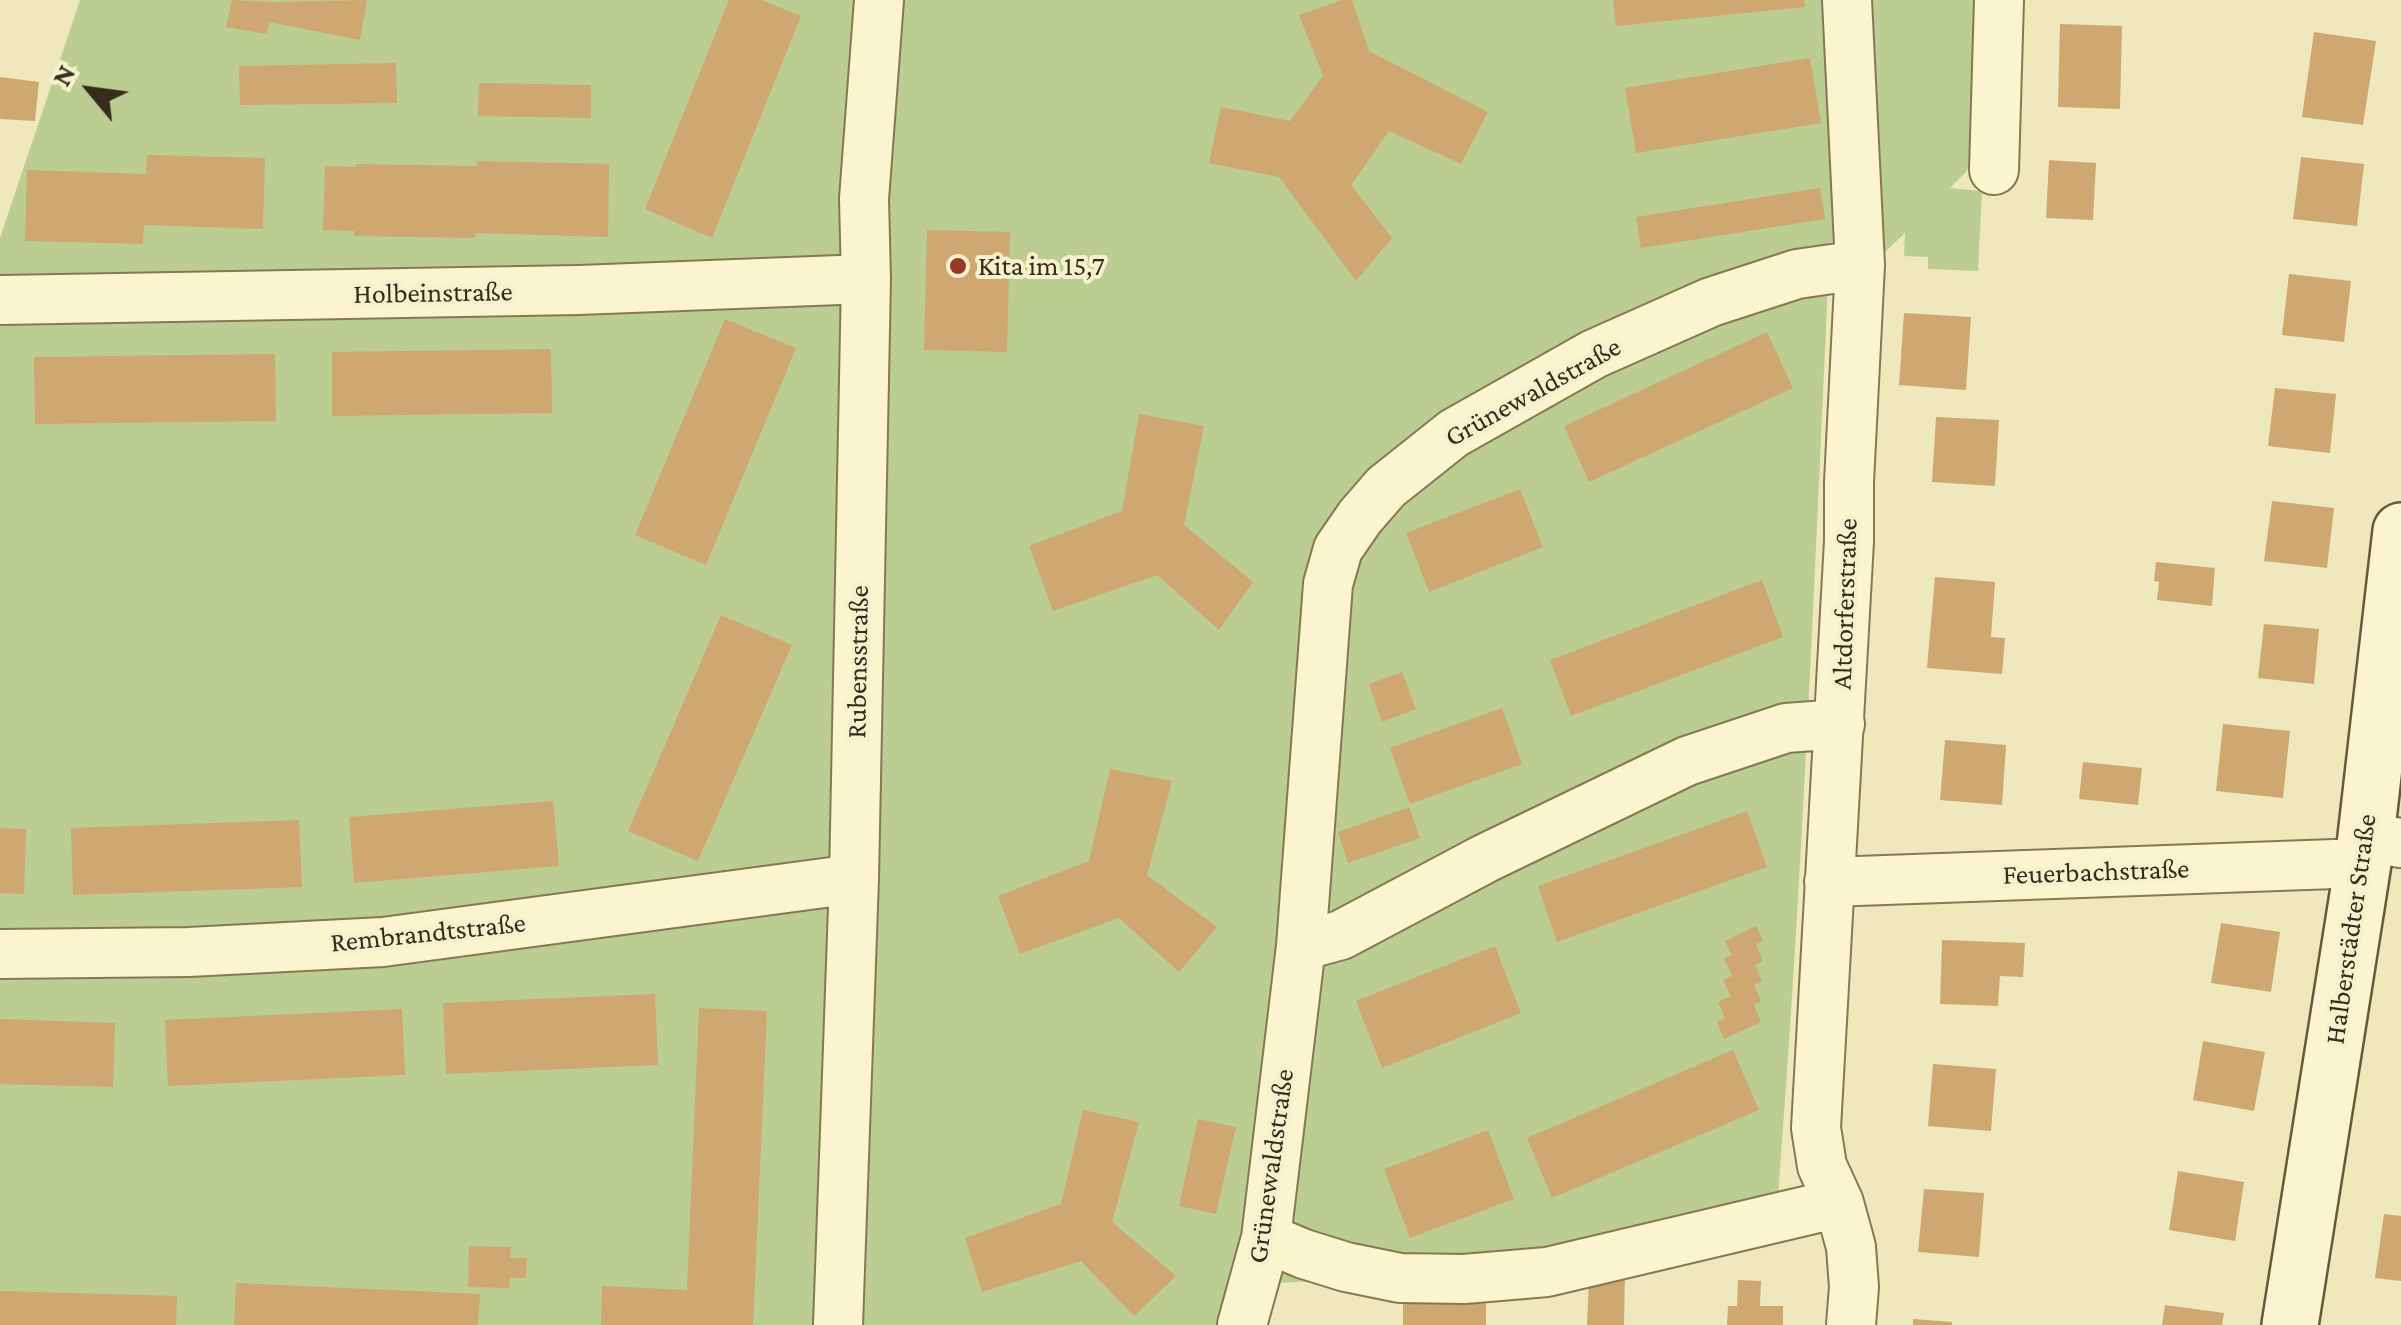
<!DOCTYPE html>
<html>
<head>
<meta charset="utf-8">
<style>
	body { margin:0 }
	#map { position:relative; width:2401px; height:1325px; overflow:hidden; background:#efe8bc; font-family:"Crimson Pro",serif }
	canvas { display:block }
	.north { position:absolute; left:40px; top:40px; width:100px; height:100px; -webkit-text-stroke:8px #f6f1cc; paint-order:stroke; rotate:299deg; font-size:28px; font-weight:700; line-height:40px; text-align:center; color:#352c1b }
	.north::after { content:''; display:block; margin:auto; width:35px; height:45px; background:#352c1b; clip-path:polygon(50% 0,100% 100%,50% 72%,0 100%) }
</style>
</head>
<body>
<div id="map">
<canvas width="2401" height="1325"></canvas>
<div class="north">N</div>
</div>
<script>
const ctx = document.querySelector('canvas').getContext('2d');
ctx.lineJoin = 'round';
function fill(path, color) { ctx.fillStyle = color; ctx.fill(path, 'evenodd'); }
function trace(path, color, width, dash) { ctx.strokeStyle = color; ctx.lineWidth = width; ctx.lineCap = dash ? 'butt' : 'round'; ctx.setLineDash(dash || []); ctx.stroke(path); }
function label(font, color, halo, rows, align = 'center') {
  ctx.font = font + ' "Crimson Pro",serif'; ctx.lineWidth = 8; ctx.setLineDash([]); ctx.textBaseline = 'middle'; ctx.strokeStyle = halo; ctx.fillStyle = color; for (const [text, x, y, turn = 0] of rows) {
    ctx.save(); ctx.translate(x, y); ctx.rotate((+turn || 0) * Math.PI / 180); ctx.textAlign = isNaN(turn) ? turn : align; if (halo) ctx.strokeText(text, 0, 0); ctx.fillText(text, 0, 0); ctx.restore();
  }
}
fill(new Path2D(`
	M80,0H1987L1985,133L1966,172L1950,188L1982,191L1978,271L1928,269V257L1904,256L1905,233L1885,252L1830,242C1815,560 1803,878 1778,1195L1759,1213L1400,1278L1272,1283L1261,1325H0V238Z`), '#bbcd90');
fill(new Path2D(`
	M232,0L273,2L367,0L360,40L269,22L267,34L226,27Z
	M729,0H761L801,16L712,238L645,209Z
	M1342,0H1352L1369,51L1488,112L1461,164L1389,131L1351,185L1392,238L1356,281L1279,177L1209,163L1221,107L1290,121L1323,76L1299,15Z
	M1613,0H1804L1805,7L1616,26Z
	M2060,24L2122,26L2120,109L2058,107Z
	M2314,32L2376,41L2363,125L2302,117Z
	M1810,58L1821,123L1636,153L1625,88Z
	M396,63L397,103L240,105L239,66Z
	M0,77L39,82L35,121L0,119Z
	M479,83L591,85V118L478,116Z
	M147,155L265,158L263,229L144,225L143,244L25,241L27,170L146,174Z
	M2301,157L2364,164L2357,226L2293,219Z
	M2049,160L2096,163L2093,220L2046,218Z
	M477,161L609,164L608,237L475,233V238L354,236V231L323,230L325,166L356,167V164L477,166Z
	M1820,188L1825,219L1641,248L1636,217Z
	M927,230L1010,232L1007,352L924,350Z
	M2289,274L2351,281L2344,342L2282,335Z
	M1904,313L1971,317L1966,390L1899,385Z
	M725,319L796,348L706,565L635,535Z
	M1767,332L1793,388L1589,482L1564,426Z
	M551,349L552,413L332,416V352Z
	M275,354L276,421L35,424L34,357Z
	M2275,388L2336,394L2330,453L2268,446Z
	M1139,414L1204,426L1184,525L1253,582L1219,630L1157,575L1053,611L1029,546L1122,511Z
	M1936,417L1999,420L1995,486L1932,482Z
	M1520,489L1543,547L1429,592L1406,533Z
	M2272,501L2334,508L2327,568L2264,561Z
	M2156,562L2215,568L2212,606L2157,600L2159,582L2154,581Z
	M1935,577L1995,582L1991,637L2005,638L2002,674L1927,668Z
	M1762,580L1783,637L1571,716L1550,660Z
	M721,615L792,645L698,861L628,831Z
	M2264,624L2319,629L2314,684L2258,678Z
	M1402,672L1416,709L1382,722L1369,684Z
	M1502,708L1522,764L1410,804L1390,748Z
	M2223,724L2290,731L2283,798L2216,791Z
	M1945,740L2006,745L2002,805L1940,800Z
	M2083,762L2142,768L2138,805L2079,799Z
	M1110,769L1172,781L1147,875L1217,927L1179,972L1119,918L1020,954L998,896L1089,861Z
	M553,801L559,866L354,883L349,817Z
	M1409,807L1420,838L1348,863L1338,832Z
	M1747,811L1767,867L1557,942L1538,886Z
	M299,820L302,887L73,895L71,828Z
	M0,828L26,829L24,894L0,893Z
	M2221,923L2280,932L2271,992L2211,983Z
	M1756,926L1763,941L1756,944L1763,961L1755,965L1762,981L1754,985L1761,1001L1754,1005L1761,1022L1724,1039L1717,1022L1725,1018L1718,1002L1731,996L1723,980L1732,976L1724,959L1732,955L1725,941Z
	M1942,940L2025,943L2023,977L2000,976L1998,1006L1940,1004Z
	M1495,946L1521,1013L1382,1068L1356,1001Z
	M655,994L658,1065L446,1074L443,1003Z
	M699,1008L767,1011L753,1325H601L602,1286L687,1290Z
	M402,1009L405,1075L168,1086L165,1020Z
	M0,1019L115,1023L113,1087L0,1084Z
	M2203,1041L2265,1052L2254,1111L2193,1100Z
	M1733,1050L1759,1110L1552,1198L1527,1138Z
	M1933,1064L1996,1069L1991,1131L1928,1126Z
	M1083,1110L1139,1122L1112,1222L1176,1276L1134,1316L1081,1261L982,1292L965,1238L1061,1204Z
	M1198,1119L1236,1127L1216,1214L1179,1206Z
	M1488,1130L1514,1199L1410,1238L1384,1169Z
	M2178,1171L2244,1182L2235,1241L2169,1230Z
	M1924,1189L1984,1193L1979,1257L1918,1252Z
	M2384,1214L2401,1216V1281L2375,1278Z
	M469,1246L511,1247L510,1258H527L526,1278H509L510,1288L468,1287Z
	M1625,1268L1624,1325H1587L1589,1280Z
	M1738,1280L1761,1281L1760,1306H1783V1325H1727L1728,1306H1737Z
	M236,1283L480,1294L478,1325H234Z
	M0,1291L177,1296L176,1325H0Z
	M1403,1291H1486V1325H1403Z
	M2165,1305L2224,1313L2222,1325H2162Z
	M1913,1319L1952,1322V1325H1913Z`), '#cea870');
const street = new Path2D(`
	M1847,0L1860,265L1849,482V541L1816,1128L1822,1166L1839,1203L1851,1247L1854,1287L1851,1325
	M1994,170L1999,0
	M0,300L579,290L866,279
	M2366,837L2401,843
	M1829,882L2363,863
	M1301,946L1341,935L1486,858L1687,761L1786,728L1840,724
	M0,954L189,952L383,942L854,879
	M1266,1238L1304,1254L1346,1267L1400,1278L1464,1279L1547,1272L1839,1203
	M838,1325L854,879L866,279L864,199L879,0
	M1242,1325L1266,1238L1301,946L1328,584L1338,549L1360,517L1386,487L1454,433L1594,354L1711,302L1797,274L1860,265`);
const secondary = new Path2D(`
	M2290,1325L2363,863L2401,531`);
trace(street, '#867855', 52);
trace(secondary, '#685939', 60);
trace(street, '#faf4cf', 48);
trace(secondary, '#faf4cf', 55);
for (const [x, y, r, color] of [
	[958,266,10,"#973724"]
]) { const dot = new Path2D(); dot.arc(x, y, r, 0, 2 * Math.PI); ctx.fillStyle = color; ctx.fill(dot); trace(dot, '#f6f1cc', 4); }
label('28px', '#352c1b', '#f6f1cc', [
	["Kita im 15,7",978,266]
], 'left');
label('28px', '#352c1b', '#f6f1cc', [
	["Holbeinstraße",433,293,-1],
	["Grünewaldstraße",1533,392,-29],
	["Altdorferstraße",1845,604,-88],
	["Rubensstraße",858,662,-89],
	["Feuerbachstraße",2096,872,-2],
	["Halberstädter Straße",2351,929,-82],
	["Rembrandtstraße",428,933,-6],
	["Grünewaldstraße",1271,1166,-82]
]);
</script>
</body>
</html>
